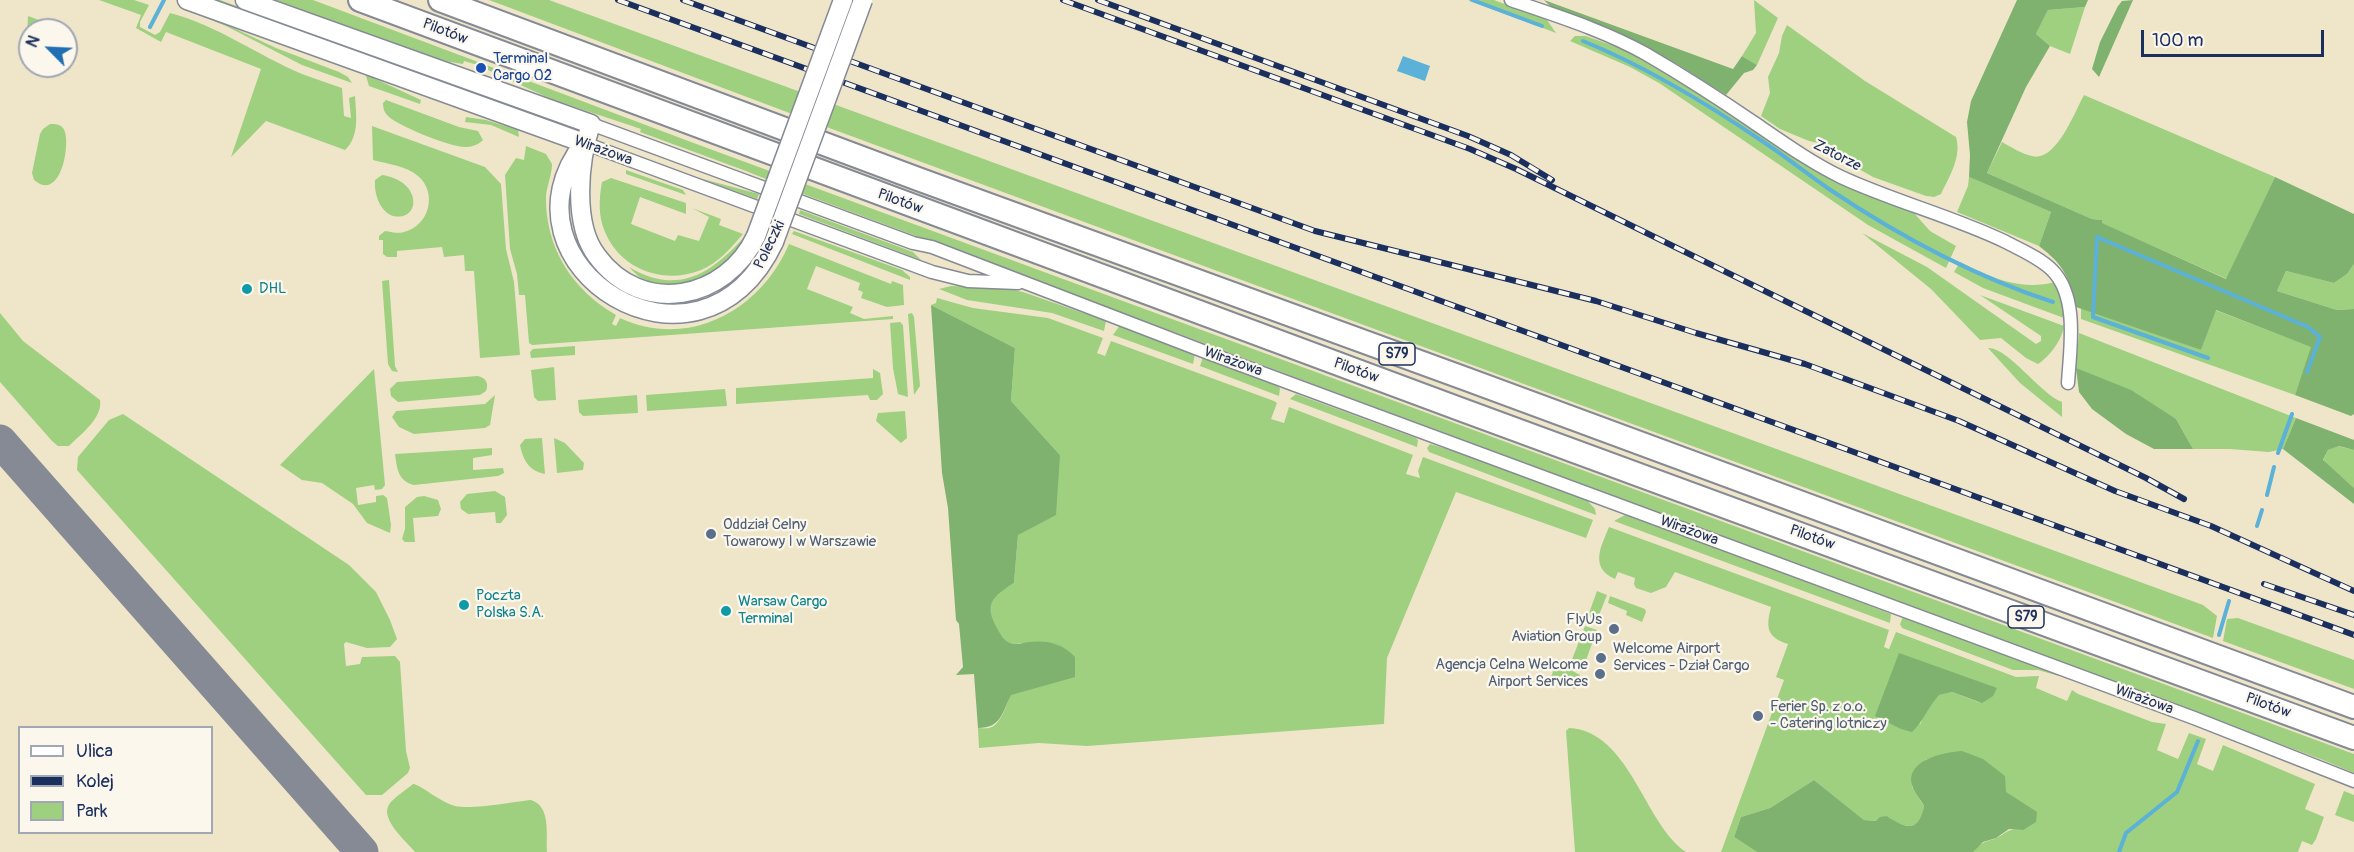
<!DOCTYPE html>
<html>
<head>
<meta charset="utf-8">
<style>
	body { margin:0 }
	#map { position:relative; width:2354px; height:852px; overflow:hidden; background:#efe6ca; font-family:Pangolin,sans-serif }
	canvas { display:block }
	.legend { position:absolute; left:18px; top:726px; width:195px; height:108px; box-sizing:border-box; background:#fbf7ec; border:2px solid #a1a7b3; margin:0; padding:8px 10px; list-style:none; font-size:18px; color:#1b2f5e }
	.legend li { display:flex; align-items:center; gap:12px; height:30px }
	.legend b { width:30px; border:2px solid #a1a7b3 }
	.north { position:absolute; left:18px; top:18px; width:60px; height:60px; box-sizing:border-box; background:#fbf7ec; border:2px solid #a1a7b3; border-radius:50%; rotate:294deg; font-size:16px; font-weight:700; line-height:24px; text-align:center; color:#1b2f5e }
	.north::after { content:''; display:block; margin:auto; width:21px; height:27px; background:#1f6fb2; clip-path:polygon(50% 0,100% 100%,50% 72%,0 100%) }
	.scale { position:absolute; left:2141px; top:30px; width:183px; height:27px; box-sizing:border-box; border:3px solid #1b2f5e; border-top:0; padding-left:8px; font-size:18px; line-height:21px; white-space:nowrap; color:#1b2f5e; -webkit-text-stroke:4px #fbf7ec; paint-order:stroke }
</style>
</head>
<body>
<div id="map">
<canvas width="2354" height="852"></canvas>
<ul class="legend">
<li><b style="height:8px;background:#fff"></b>Ulica</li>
<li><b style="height:8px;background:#1b2f5e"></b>Kolej</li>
<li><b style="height:16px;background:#9ed080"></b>Park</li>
</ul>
<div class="north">N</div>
<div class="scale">100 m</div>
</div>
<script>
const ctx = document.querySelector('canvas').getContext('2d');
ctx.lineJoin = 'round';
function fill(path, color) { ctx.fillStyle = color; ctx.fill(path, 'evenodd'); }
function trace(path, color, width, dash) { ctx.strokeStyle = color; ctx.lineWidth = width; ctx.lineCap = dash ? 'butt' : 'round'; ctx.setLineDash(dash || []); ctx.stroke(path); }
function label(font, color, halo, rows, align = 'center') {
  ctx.font = font + ' Pangolin,sans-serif'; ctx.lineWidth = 4.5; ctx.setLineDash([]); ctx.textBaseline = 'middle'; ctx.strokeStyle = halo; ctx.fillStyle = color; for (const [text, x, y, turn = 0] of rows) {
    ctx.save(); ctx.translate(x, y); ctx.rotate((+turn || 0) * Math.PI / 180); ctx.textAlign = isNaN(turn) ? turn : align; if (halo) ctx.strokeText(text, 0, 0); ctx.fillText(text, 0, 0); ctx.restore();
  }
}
fill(new Path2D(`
	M99,0H134L149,5L140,22V27L155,35L160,32L170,13C217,25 257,55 302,74C315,79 328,83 342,88L344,116L351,118L349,98L355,96C356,115 360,136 345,150L266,121L231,157L261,69L166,32L161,42L136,28L141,15Z
	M210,0H220L562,124L574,130Z
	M270,0H313L699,145L2354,754V773L2323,760L806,195L746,171L640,132L641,129L551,99L488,70V68L464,61L463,64L431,59Z
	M489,0H549L2203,605L2217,616L2213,638L832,129Z
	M1468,0H1494L1547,20L1556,33Z
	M1754,0L1778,18L1757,65L1742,56L1756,33Z
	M2085,7L2070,54L2050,46L2036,34L2048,10Z
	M187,10L221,22L276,48L339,72L348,77L352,83L302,65L226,26Z
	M28,16L47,23L55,30H30V39L27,37Z
	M1787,25L1865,81L1956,137C1962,157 1949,177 1941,194L1934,197L1926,196L1873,177L1836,156L1823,144L1809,141L1780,129L1761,116L1770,93L1768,77L1779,53L1782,36Z
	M1575,36H1586L1625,50L1716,104L1801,162L1843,185L1914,213L1930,231L1956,246L1946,268L1868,225L1659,83L1630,67L1570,41Z
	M367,75L421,100L420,104L369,86L366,76Z
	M2084,95L2275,177L2227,279L2101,223L2102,220L2092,219L1987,173L2002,142C2011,147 2022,154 2032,156C2056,163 2075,111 2084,95Z
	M386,100L459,127L478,131L483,140C479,144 473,147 466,147C452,148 398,126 388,116C384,112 383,108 383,103Z
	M466,117L486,120L518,130L519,137L491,125L465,122Z
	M50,124C55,124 60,124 63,128C72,138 62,204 34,180L32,173L40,134L43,129Z
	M372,126L485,167L501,184L506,249L514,282L520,355L480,358L474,271H465L464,255L444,257L442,247L397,251V257H387L383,254V240H379V236L385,231C392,232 398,234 404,232C429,226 438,193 418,176C406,166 388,164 373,160Z
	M526,146L546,154L552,164C552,175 547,185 546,196C545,247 572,290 616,315L612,324L616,326L620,318C689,350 761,310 789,244L891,284L892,281L903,285L904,305L887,307L861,298L863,292L858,290L860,283L816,266L807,289L853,307L850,313L864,319L893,316V319L532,345L529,343L525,295H519L517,274L510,249L505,175L516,158L524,160Z
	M626,170L683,190L686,195L626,174Z
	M382,175C423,181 421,222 393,216C379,211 374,193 375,180Z
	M1969,177L2051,212L2039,246L1957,212L1968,186Z
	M611,178L686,203V214L640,197L631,224L675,241L678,235L699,241L709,217L692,208L721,219L719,225L743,234C731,248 718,263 701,270C664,285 621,270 605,232C598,216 599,199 602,182Z
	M699,178L759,194L757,199Z
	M800,210L913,252L921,260L799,214Z
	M794,231L902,270L910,277V280L792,234Z
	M1862,233L1927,267L2036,344L2041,341V336L1980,295L2064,326C2062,340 2050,356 2038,364L2026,358L2001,338L1980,340L1931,289Z
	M746,235C741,245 735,254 727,262C709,281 673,291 648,282C640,279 635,273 629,267C679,297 713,272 746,235Z
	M1960,262C1992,278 2019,291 2056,282L2061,292L2064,318L1983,288L1954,272Z
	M2354,264V309L2337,310L2277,291L2286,271L2334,283L2347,274Z
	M389,280L395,366L398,372L392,371L388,364L382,281Z
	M951,286L1006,288L1023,292L1106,321L1104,331L1052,313L967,300L939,289Z
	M937,298L973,308L1048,318L1103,338L1097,353L1105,356L1111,341L1274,401L1277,403L1271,419L1284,423L1289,407L1413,455L1406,474L1420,478L1418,471L1423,457L1593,520L1586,538L1456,492L1387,658L1384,724L1087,746L1039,743L979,748L978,728C982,728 988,729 992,727C1009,719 1018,661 1022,643C1016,644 1009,645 1004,640C996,632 986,611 992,600C996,592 1007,588 1014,583L1018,535L1060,455L1011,401L1015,348L931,305L936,303Z
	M2081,307L2201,350L2215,310L2312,347L2295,395L2081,319Z
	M0,313L23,341L100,400C103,418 81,434 69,446H58L52,441L0,382Z
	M912,313L914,317L920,386L914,395L908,314Z
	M900,322L903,325L908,397L898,394L893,368L890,323Z
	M1120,325L1195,354L1193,364L1113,335Z
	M2079,333L2296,418L2283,449L2269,452L2230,449H2193L2176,419L2076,368Z
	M575,346V355L531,358L530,352L533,349Z
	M1988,348C2008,347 2039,393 2062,402V417L2020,383Z
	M1203,357L1277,386L1280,388L1279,396L1200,366Z
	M554,367L556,400L538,401L534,397L531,370Z
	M374,369L385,485L382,489L375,490L374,485L356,488L358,505L376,502V496L383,495L387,498L391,525L390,533L367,523L353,504L322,483L302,480L280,465Z
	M873,369L880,373L883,394L877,400H870L868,395L736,404V388L873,378Z
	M478,376C486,378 489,383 486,391L480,395L398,402L391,396L390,389L397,382Z
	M725,389L727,406L647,411L646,395Z
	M1296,394L1416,438L1418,440L1417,447L1290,399Z
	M495,395L490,425L485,428L414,434L399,427L392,417L396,411L485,404Z
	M637,395L638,413L583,416L579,412L578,400Z
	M905,411L907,438L901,443L876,421L878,413Z
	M123,414L349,565L376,592L390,620L397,639L390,647L367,648L346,642L344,644L346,666L360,664L362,657L395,656L400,662L406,751L410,768L408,773L382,795H366L77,470L78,457L109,420Z
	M542,438L545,474C529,471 523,460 520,445L525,439Z
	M554,438L565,443L584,463L583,470L557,473Z
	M1430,444L1460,453L1586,499L1595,509L1596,515L1429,452L1427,448Z
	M2338,446L2354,450V488L2323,461L2328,450Z
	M492,448V455L473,458V470L503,468L504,473L498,476L414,485C398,481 397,469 395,454Z
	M495,491L505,497L507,515L501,523H496L495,512L468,514L461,509L460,502L467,494Z
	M424,496L438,500L441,509L438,516L413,518L415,542H405L402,539L405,529V507L417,497Z
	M1625,515L1633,516L1891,614L1890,623L1614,521Z
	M1609,527L1889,630L1884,647L1889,649L1896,632L2016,677L2039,676L2036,688L2067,701L2072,690L2078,694L2152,722L2166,724L2157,750L2178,759L2189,733L2206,739L2197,764L2213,771L2223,745L2315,784L2305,809L2324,817L2316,839L2312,845L2302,841L2298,852H1973C1979,843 1985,842 1994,839C2007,834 2007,827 2023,830L2005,792L1954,752L1925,760L1912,787L1924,806L1921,821C1909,831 1899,824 1887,816L1877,821L1864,820L1814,780L1770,808L1741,817L1734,837L1757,852H1721L1784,680L1776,677L1788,644C1766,637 1766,627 1771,607L1675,572L1666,587L1651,593L1636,588L1634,584L1635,578L1618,572L1615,579C1589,567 1601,547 1609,527ZM1899,653L1981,703L1952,692L1938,695L1923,716L1920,725Z
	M1597,591L1607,595L1597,620L1588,616Z
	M1610,596L1645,609L1646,612L1642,622L1626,615L1627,611L1608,603Z
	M1903,617L2057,674L2059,676L2038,670H2013L1902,628L1900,624Z
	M2238,618L2354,660V689L2223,641L2227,619Z
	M1585,626L1597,630L1582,671L1577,670L1571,662Z
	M1558,659C1568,663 1570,671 1580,675L1575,689L1554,680L1551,677Z
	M1569,728C1630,731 1644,824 1686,852H1575L1566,731Z
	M413,784C421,785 440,802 455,806C471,810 512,802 531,800C551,806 546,834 547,852H415C406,841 378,818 390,803C396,796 406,790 413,784Z
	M2344,791L2354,795V822L2335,815Z`), '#9ed080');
fill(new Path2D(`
	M1544,0L1733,69L1742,56L1757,65L1753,70L1744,73L1726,95L1677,64L1629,38L1551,7Z
	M2017,0H2088L2085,7L2048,10L2036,34L2050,46L2026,87L1987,173L2092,219L2102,220V223L2226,279L2275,177L2354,214V264L2347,274L2334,283L2286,271L2277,291L2337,310L2354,309V414L2351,416L2295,395L2311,347L2216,310L2201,350L2076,307C2068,276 2065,266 2039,246L2051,212L1969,177L1970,155L1967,122L1971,101Z
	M2133,0L2099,77L2092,69L2100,42L2118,6L2122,1Z
	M931,305L1015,348L1011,401L1060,455L1056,515L1018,535L1014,583C992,597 983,604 998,630C1001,635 1004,641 1010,643C1016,645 1023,643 1029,642C1047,640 1062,643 1075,657V677L1011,695C1002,713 1001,728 978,728L974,674L956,675L963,667L959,624L956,620L948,508L942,473Z
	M2076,368L2131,390L2176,419L2193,449H2154L2126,434L2092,409L2079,392Z
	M2296,418L2354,440V450L2339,446L2328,450L2323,460L2354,488V504L2283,449Z
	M1899,653L1997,688L1993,696L1982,703L1952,692L1939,695C1928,707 1923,722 1912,732L1901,729L1875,716Z
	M1962,751L1983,759L2005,776L2006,792L2037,812L2036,822L2023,830L2009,829L1996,838L1983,842L1973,852H1757L1734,837L1741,817L1770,808L1814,780L1864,820L1876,821L1880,817L1887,816C1906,829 1919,833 1924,806C1921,799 1914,793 1912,785C1905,760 1945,752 1962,751Z`), '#7eb26e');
fill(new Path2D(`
	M1403,56L1430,66L1425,81L1397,71Z`), '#5bb1d7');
trace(new Path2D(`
	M1472,0L1542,26
	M150,27L164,0
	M1583,41C1647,67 1706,103 1762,141C1785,156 1807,174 1829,189C1899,236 1973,276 2053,302
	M2208,358L2093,317L2097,237L2308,327L2320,337L2307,372
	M2278,453L2292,414
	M2267,495L2274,467
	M2257,526L2262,510
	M2219,635L2229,601
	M2119,852L2126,833L2177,792L2198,741`), '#5bb1d7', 4);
trace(new Path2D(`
	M0,441L362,852`), '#858a94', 33);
const street = new Path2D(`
	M1511,0C1557,16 1603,30 1646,54C1682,75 1718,98 1753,122C1781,141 1810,162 1841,177C1895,202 1952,216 2006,242C2021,250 2040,258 2052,270C2079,297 2070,349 2068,383
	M591,124L913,243L932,247L1203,351L2194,718L2354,781
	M584,143L932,272L968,281L1018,283`);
const secondary = new Path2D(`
	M187,0L584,143
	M245,0L591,124C579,160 572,224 597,256C642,317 726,300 756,236
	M584,143C488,265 700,400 774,242`);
const highway = new Path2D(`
	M360,0L1457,408L2354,738
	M440,0L918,179L1469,380L2354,707`);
trace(street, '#858a94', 15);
trace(secondary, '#858a94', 21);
trace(highway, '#858a94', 26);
trace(street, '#fff', 12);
trace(secondary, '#fff', 18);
trace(highway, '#fff', 22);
const rail = new Path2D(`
	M618,0L2354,635
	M683,0L1315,231L1596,301L1696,333L1805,364L1959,421L2115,491L2211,526L2354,591
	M1063,0L1470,149L1516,169L2146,478L2184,499
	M1098,0L1468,136L1511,155L1552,180
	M2264,584L2354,615`);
trace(rail, '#1b2f5e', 6);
trace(rail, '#fbf7ec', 4, [11]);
const secondaryBridge = new Path2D(`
	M756,236L843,0
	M774,242L863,0`);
trace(secondaryBridge, '#858a94', 21, []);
trace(secondaryBridge, '#fff', 18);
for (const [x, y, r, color] of [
	[481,68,6,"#1a4fb4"],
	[247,289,6,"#0f9aa8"],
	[711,534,6,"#5c6f8a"],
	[464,605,6,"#0f9aa8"],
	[726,611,6,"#0f9aa8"],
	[1614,629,6,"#5c6f8a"],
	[1601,658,6,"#5c6f8a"],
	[1600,674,6,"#5c6f8a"],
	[1758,716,6,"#5c6f8a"]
]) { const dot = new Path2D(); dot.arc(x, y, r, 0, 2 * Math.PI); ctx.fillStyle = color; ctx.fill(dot); trace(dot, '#fbf7ec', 2); }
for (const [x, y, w] of [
	[1397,354,36],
	[2026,617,36]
]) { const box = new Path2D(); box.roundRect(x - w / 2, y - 11, w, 22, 4.5); ctx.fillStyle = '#fbf7ec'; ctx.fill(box); trace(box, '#1b2f5e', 1.5); }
label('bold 14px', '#1b2f5e', null, [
	["S79",1397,354],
	["S79",2026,617]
]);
label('15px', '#1b2f5e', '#fbf7ec', [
	["Pilotów",445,32,21],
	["Wirażowa",603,151,20],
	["Zatorze",1837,156,27],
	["Pilotów",900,202,20],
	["Poleczki",770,245,-64],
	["Wirażowa",1233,362,20],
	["Pilotów",1356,371,20],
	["Wirażowa",1689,531,20],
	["Pilotów",1812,538,20],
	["Wirażowa",2144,700,20],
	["Pilotów",2268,706,20]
]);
label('15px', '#164399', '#fbf7ec', [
	["Terminal",493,59],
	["Cargo 02",493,76]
], 'left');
label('15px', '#0d838f', '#fbf7ec', [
	["DHL",259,289],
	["Poczta",476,596],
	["Polska S.A.",476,613],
	["Warsaw Cargo",738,602],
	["Terminal",738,619]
], 'left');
label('15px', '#4e5e75', '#fbf7ec', [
	["Oddział Celny",723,525],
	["Towarowy I w Warszawie",723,542],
	["FlyUs",1602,620,"right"],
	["Aviation Group",1602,637,"right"],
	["Welcome Airport",1613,649],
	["Services - Dział Cargo",1613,666],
	["Agencja Celna Welcome",1588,665,"right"],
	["Airport Services",1588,682,"right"],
	["Ferier Sp. z o.o.",1770,707],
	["- Catering lotniczy",1770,724]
], 'left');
</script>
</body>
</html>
